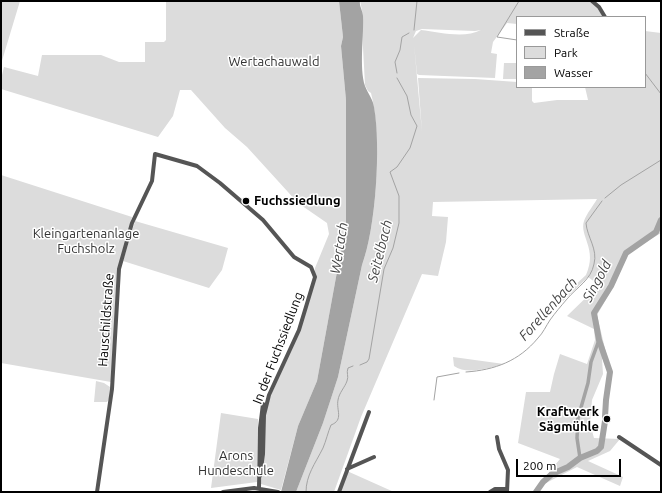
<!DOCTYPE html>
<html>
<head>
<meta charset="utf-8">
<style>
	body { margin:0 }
	#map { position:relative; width:662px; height:493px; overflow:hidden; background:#fff; font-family:Ubuntu,sans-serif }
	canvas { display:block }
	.frame { position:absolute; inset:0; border:2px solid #000; pointer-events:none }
	.legend { position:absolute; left:516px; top:16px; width:130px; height:72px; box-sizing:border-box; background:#fff; border:1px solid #999; margin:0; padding:5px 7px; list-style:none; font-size:12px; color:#000 }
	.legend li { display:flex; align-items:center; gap:8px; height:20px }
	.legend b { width:20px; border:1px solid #999 }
	.scale { position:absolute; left:516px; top:459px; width:105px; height:18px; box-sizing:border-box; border:2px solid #000; border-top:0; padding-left:5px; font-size:12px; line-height:14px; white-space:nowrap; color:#000; -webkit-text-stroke:3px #fff; paint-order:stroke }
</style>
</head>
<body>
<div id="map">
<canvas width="662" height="493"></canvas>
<div class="frame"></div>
<ul class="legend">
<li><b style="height:5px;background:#555"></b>Straße</li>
<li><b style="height:11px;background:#dcdcdc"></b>Park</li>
<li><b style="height:11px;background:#a3a3a3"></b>Wasser</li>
</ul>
<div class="scale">200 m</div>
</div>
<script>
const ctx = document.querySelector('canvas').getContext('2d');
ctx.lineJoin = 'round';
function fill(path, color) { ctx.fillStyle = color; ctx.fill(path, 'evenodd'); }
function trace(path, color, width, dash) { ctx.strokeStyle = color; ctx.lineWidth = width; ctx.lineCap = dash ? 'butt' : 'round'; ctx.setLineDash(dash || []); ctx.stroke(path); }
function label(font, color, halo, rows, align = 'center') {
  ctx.font = font + ' Ubuntu,sans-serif'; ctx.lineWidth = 3; ctx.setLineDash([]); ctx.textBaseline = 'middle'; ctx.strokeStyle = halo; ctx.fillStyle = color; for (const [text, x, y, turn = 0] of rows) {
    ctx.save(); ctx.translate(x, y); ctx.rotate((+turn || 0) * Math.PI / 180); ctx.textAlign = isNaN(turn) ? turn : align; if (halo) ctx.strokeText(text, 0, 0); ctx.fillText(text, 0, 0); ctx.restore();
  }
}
fill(new Path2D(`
	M1,1H20L1,64Z
	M166,1H339L343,37L341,46L346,100V242L341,250L317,381L298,426L281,490L261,484L265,409L292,347L315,273V268L329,234L327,223L298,203L247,147L225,128L191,90H180L173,116L158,137L1,89V79L4,67L38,76L42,55H101L119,62H145V42H164L166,40Z
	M360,1H590L598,8L603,17H517V24L507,23L493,42L491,53L497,54L495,78L419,75L417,74L414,44L422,132L418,78L475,79L517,82V87H532V101L534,103L557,100H588L585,87H645V31L661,33V233L630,252L622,263L611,291L597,315L607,357L602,359L603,374L592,400L590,424L594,438L620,439L610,451L588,461L623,477L620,486L577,467L546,483L549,472L560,459L518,443L526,392H550L554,374L560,354L587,364L595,340L594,329L567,316L599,285L588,277L563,301L560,299L586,275C598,249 579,236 584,221C587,213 593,206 597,199L433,202L432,216L448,217L446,242L438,276L422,274L361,417L334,492H296L323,423L338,377L362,265C377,225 382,134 371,93L368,91L365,85L362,29L363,15ZM422,29L475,31L481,30C464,39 439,32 421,30L413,38L416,31Z
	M504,63H517V79H503Z
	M1,175L132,217L118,272L111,382L1,363Z
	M135,221L228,248L222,270L209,288L123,261Z
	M453,357L504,364C490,368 466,375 454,366Z
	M96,381L104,383L110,387L109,399L107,402H94Z
	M221,413L258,419L257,482L211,488Z
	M347,471L394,492H340Z`), '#dcdcdc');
fill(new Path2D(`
	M339,1H360C359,6 363,11 363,16C364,35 359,68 365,86C368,94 373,99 374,107C381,146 376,228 362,265L338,377L323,423L296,492H281L298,426L317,381L341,250L346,241V100L341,46L343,37Z`), '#a3a3a3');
trace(new Path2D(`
	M414,30L417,1
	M517,40L497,37L519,1
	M397,73L395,62L400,50L402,37L409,33
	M645,73L661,94
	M605,198L621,185L661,160
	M360,365L367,362L369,359L384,269L393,248L399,223V196L390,172L397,167L410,148L417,126L411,115L407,96L397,78
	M466,372C495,370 519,361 538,338C543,333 546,326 550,320C555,313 561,306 567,299C577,287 591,280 594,264C598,249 587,237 586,223L602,201
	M434,400L437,377L459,373
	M306,492C306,475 315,464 323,448C326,441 328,432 331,425C344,420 336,410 338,400C339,393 345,387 347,381C349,376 346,373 348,368L353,366`), '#a3a3a3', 1);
trace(new Path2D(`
	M580,458L577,438L578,418L588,383L591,362L599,340`), '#a3a3a3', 3.5);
trace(new Path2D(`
	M605,417L606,400L610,372L599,340L594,313L611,286L626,253L656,232L661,220
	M536,492L543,482L552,474L568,467L580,458L597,451L601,447L605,421`), '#a3a3a3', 6);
trace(new Path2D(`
	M592,1L599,7L605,17
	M497,437L499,449L508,470L507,492
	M619,437L661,465
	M347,469L374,457
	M259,488L260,428L263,404
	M97,492L112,389L119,269L132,223L152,181L155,154L197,166L220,183L263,220L294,257L311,267L315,277L299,330L269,395L264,415L263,454L260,476
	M223,492L254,488L278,492
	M339,492L369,412
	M490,492L495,489H507`), '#555', 4);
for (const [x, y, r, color] of [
	[246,201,4,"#000"],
	[607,419,4,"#000"]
]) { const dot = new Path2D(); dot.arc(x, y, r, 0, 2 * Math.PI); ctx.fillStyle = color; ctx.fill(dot); trace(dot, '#fff', 1.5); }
label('13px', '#333', '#fff', [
	["Wertachauwald",274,62],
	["Kleingartenanlage",86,234],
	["Fuchsholz",86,249],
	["Arons",236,456],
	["Hundeschule",236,471]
]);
label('bold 13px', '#000', '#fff', [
	["Fuchssiedlung",254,201],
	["Kraftwerk",599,412,"right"],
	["Sägmühle",599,427,"right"]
], 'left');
label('13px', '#000', '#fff', [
	["Hauschildstraße",106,320,-86],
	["In der Fuchssiedlung",278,348,-69]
]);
label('italic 14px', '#444', '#fff', [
	["Wertach",339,248,-81],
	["Seitelbach",380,251,-76],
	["Singold",597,281,-62],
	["Forellenbach",548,309,-48]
]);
</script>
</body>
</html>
